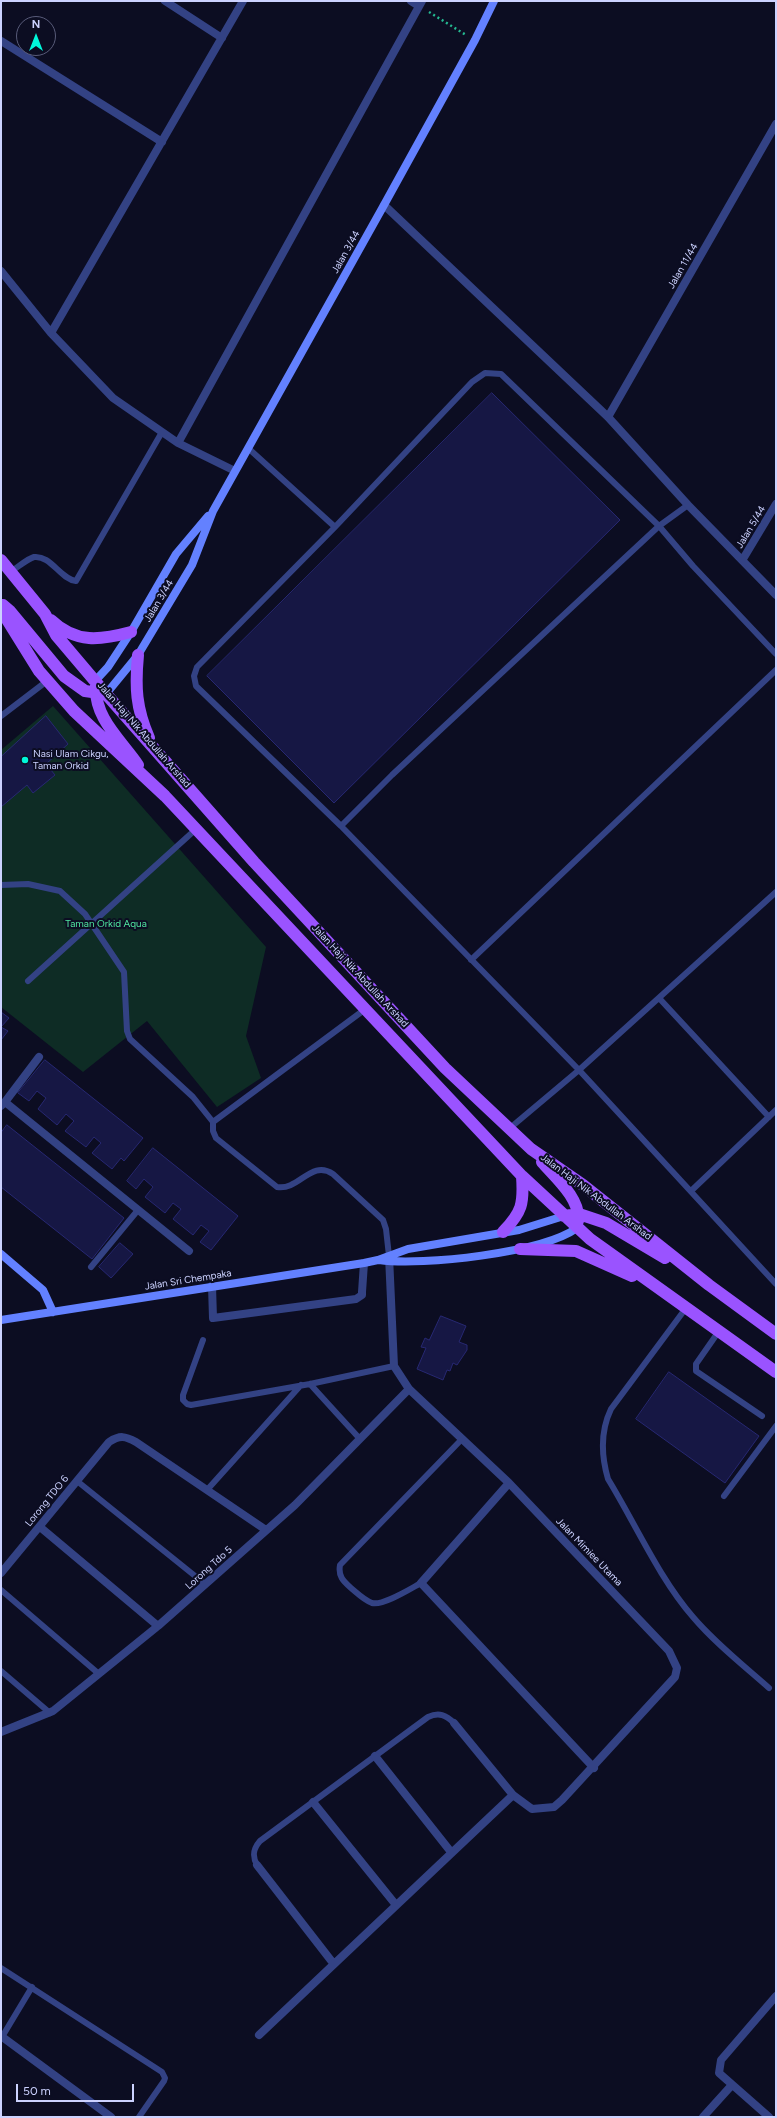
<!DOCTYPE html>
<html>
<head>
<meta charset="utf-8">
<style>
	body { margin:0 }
	#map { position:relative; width:777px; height:2118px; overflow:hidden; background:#0c0d22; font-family:Figtree,sans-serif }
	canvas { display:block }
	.frame { position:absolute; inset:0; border:2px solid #ccd2ff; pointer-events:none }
	.north { position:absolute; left:16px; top:16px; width:40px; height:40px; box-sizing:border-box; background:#0c0d22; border:1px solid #595c7a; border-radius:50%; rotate:0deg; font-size:11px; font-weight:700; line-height:16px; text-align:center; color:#ccd2ff }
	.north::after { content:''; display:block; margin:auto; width:14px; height:18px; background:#00f7da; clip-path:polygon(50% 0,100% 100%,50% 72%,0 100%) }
	.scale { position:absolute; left:16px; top:2084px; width:118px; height:18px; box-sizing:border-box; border:2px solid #ccd2ff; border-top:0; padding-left:5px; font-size:12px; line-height:14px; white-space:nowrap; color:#ccd2ff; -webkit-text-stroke:3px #0c0d22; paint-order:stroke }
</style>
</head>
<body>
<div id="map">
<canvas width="777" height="2118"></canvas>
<div class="frame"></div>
<div class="north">N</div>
<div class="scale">50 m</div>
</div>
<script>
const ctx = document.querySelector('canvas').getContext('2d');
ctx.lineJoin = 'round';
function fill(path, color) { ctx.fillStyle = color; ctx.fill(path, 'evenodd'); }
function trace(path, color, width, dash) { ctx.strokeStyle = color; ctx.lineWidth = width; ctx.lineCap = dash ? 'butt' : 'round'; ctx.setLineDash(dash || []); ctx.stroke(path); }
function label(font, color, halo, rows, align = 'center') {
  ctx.font = font + ' Figtree,sans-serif'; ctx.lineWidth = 4; ctx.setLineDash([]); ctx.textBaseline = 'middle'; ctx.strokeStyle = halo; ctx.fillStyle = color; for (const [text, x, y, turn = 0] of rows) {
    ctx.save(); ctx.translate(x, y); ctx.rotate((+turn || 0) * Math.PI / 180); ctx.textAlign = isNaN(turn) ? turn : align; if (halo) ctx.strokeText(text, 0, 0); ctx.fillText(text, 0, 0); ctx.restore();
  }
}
fill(new Path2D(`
	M53,706L266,947L246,1036L261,1078L217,1107L147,1021L83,1072L1,1007V750Z`), '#0e2c25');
const building = new Path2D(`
	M492,393L620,520L334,803L207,676Z
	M46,716L68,744L46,764L55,775L33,793L27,785L1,807V757Z
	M1,1012L9,1018L1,1027L8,1031L1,1040Z
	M45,1060L143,1138L124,1161L121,1158L112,1169L92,1153L101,1143L94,1137L86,1147L65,1131L74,1121L66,1114L57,1125L38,1109L46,1098L37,1091L29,1101L18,1093Z
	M7,1125L124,1218L92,1259L1,1187V1133Z
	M153,1148L238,1216L211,1250L200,1242L209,1231L201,1225L193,1235L173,1219L181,1209L173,1203L165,1213L145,1197L153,1187L144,1179L136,1189L127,1181Z
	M120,1243L133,1254L111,1278L99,1267Z
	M441,1316L466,1326L459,1342L467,1345V1350L457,1365L453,1363L450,1371L447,1370L443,1380L417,1369L426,1348L421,1347L425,1338L429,1340Z
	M669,1372L759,1436L725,1483L636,1419Z`);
fill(building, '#161744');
trace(building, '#272872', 1);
trace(new Path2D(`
	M429,12L466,35`), '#25ba91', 2.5, [2, 3]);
trace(new Path2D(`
	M248,448L335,527
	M10,572C17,568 27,559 34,557C51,555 60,579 76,581L162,432
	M776,654L693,566L659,526L501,374L485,373L472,382L335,527L197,667L194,676L196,686L341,826L579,1070L776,1284
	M1,716L47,681
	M341,826L392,775L659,526L688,505
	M1,885L28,884L60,891L85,914L124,972L127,1031L130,1039L193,1097L213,1122V1131L216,1138L277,1187C299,1191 311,1159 333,1174L383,1220L386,1229L389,1256
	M471,960L776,670
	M28,981L195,830
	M659,998L769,1117
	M213,1122L364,1010
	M510,1128L579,1070L776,892
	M691,1191L776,1110
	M91,1267L138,1210
	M686,1308L611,1409C600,1432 601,1455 608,1479C635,1523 659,1578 693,1617C715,1643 743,1665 769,1688
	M719,1331L696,1364V1371L762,1416
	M203,1340L183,1395V1400L187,1404L191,1405L310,1384L394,1366
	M310,1384L360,1439
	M77,1481L205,1584
	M207,1490L301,1385
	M724,1496L776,1426
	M421,1583C410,1589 383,1606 372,1603C364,1600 357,1593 351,1588C343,1581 338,1576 340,1565L462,1439
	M1,1590L99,1674
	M1,1671L50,1713
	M257,1865C252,1856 253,1849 260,1841L428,1717C439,1712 446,1715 454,1723
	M1,1968L162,2072L165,2078L164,2081L139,2117
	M2,2037L32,1987`), '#334284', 6);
trace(new Path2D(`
	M165,1L222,38
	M411,1L419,6
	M1,41L162,142
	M384,205L608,417L688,505L776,595
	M1,271L51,333L113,398L178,443L235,471
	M51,333L243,1
	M608,417L776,124
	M178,443L422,1
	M743,559L776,504
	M5,1102L39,1057
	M1,1106L5,1102L189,1251
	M389,1256L394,1366L409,1389L509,1483L669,1651L677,1668L675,1677L562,1800L554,1807L532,1809L513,1795L454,1723
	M212,1286L213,1318L356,1299L362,1295V1292L364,1263
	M509,1483L421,1583L594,1768
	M40,1527L158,1626
	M1,1573L109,1442C120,1435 125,1436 136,1442L266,1530
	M1,1732L53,1711L158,1626L295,1505L409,1389
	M375,1756L451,1852
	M313,1802L396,1905
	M257,1865L333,1963
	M259,2035L513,1795
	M1,2036L111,2117
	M703,2117L731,2086
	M769,2117L719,2073L721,2060L776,1996`), '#334284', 8);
trace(new Path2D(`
	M96,680L108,667L131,632L176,554L208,516
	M106,694L138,655L192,565L213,511L384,205L475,40L494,1
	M1,1254L43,1290L53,1312
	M379,1260C423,1266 542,1253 577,1228
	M1,1320L364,1263L378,1260L408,1249L519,1230L564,1216`), '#6381ff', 8);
trace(new Path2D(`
	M1,560L45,614L56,635L106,694L254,862L445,1068L531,1149L583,1185L709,1285L776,1334
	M3,605L10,611L64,676L85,691L106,694
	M1,610L39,671L74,711L165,796L522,1176L590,1239L776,1372
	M51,620C76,644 101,640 131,632
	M138,655C135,687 136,708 149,738
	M96,686C94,718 121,740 138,765
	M542,1162C555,1177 581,1199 578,1221
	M564,1216L579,1214L606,1223L665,1258
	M503,1232C522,1212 524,1204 522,1176
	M520,1249L576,1251L632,1276`), '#9a53ff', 12);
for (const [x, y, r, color] of [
	[25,760,4,"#00f7da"]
]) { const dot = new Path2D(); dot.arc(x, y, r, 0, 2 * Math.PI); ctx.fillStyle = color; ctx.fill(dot); trace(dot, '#0c0d22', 1.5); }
label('10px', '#ccd2ff', '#0c0d22', [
	["Jalan 3/44",346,252,-61],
	["Jalan 11/44",683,266,-60],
	["Jalan 5/44",751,527,-59],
	["Jalan 3/44",159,601,-59],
	["Jalan Haji Nik Abdullah Arshad",144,735,49],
	["Jalan Haji Nik Abdullah Arshad",360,976,47],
	["Jalan Haji Nik Abdullah Arshad",596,1197,37],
	["Jalan Sri Chempaka",188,1280,-9],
	["Lorong TDO 6",47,1501,-51],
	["Jalan Mimiee Utama",589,1552,46],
	["Lorong Tdo 5",209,1568,-42]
]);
label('10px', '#ccd2ff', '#0c0d22', [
	["Nasi Ulam Cikgu,",33,754],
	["Taman Orkid",33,766]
], 'left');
label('10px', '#50e7a1', '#0c0d22', [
	["Taman Orkid Aqua",106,924]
]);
</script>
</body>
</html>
